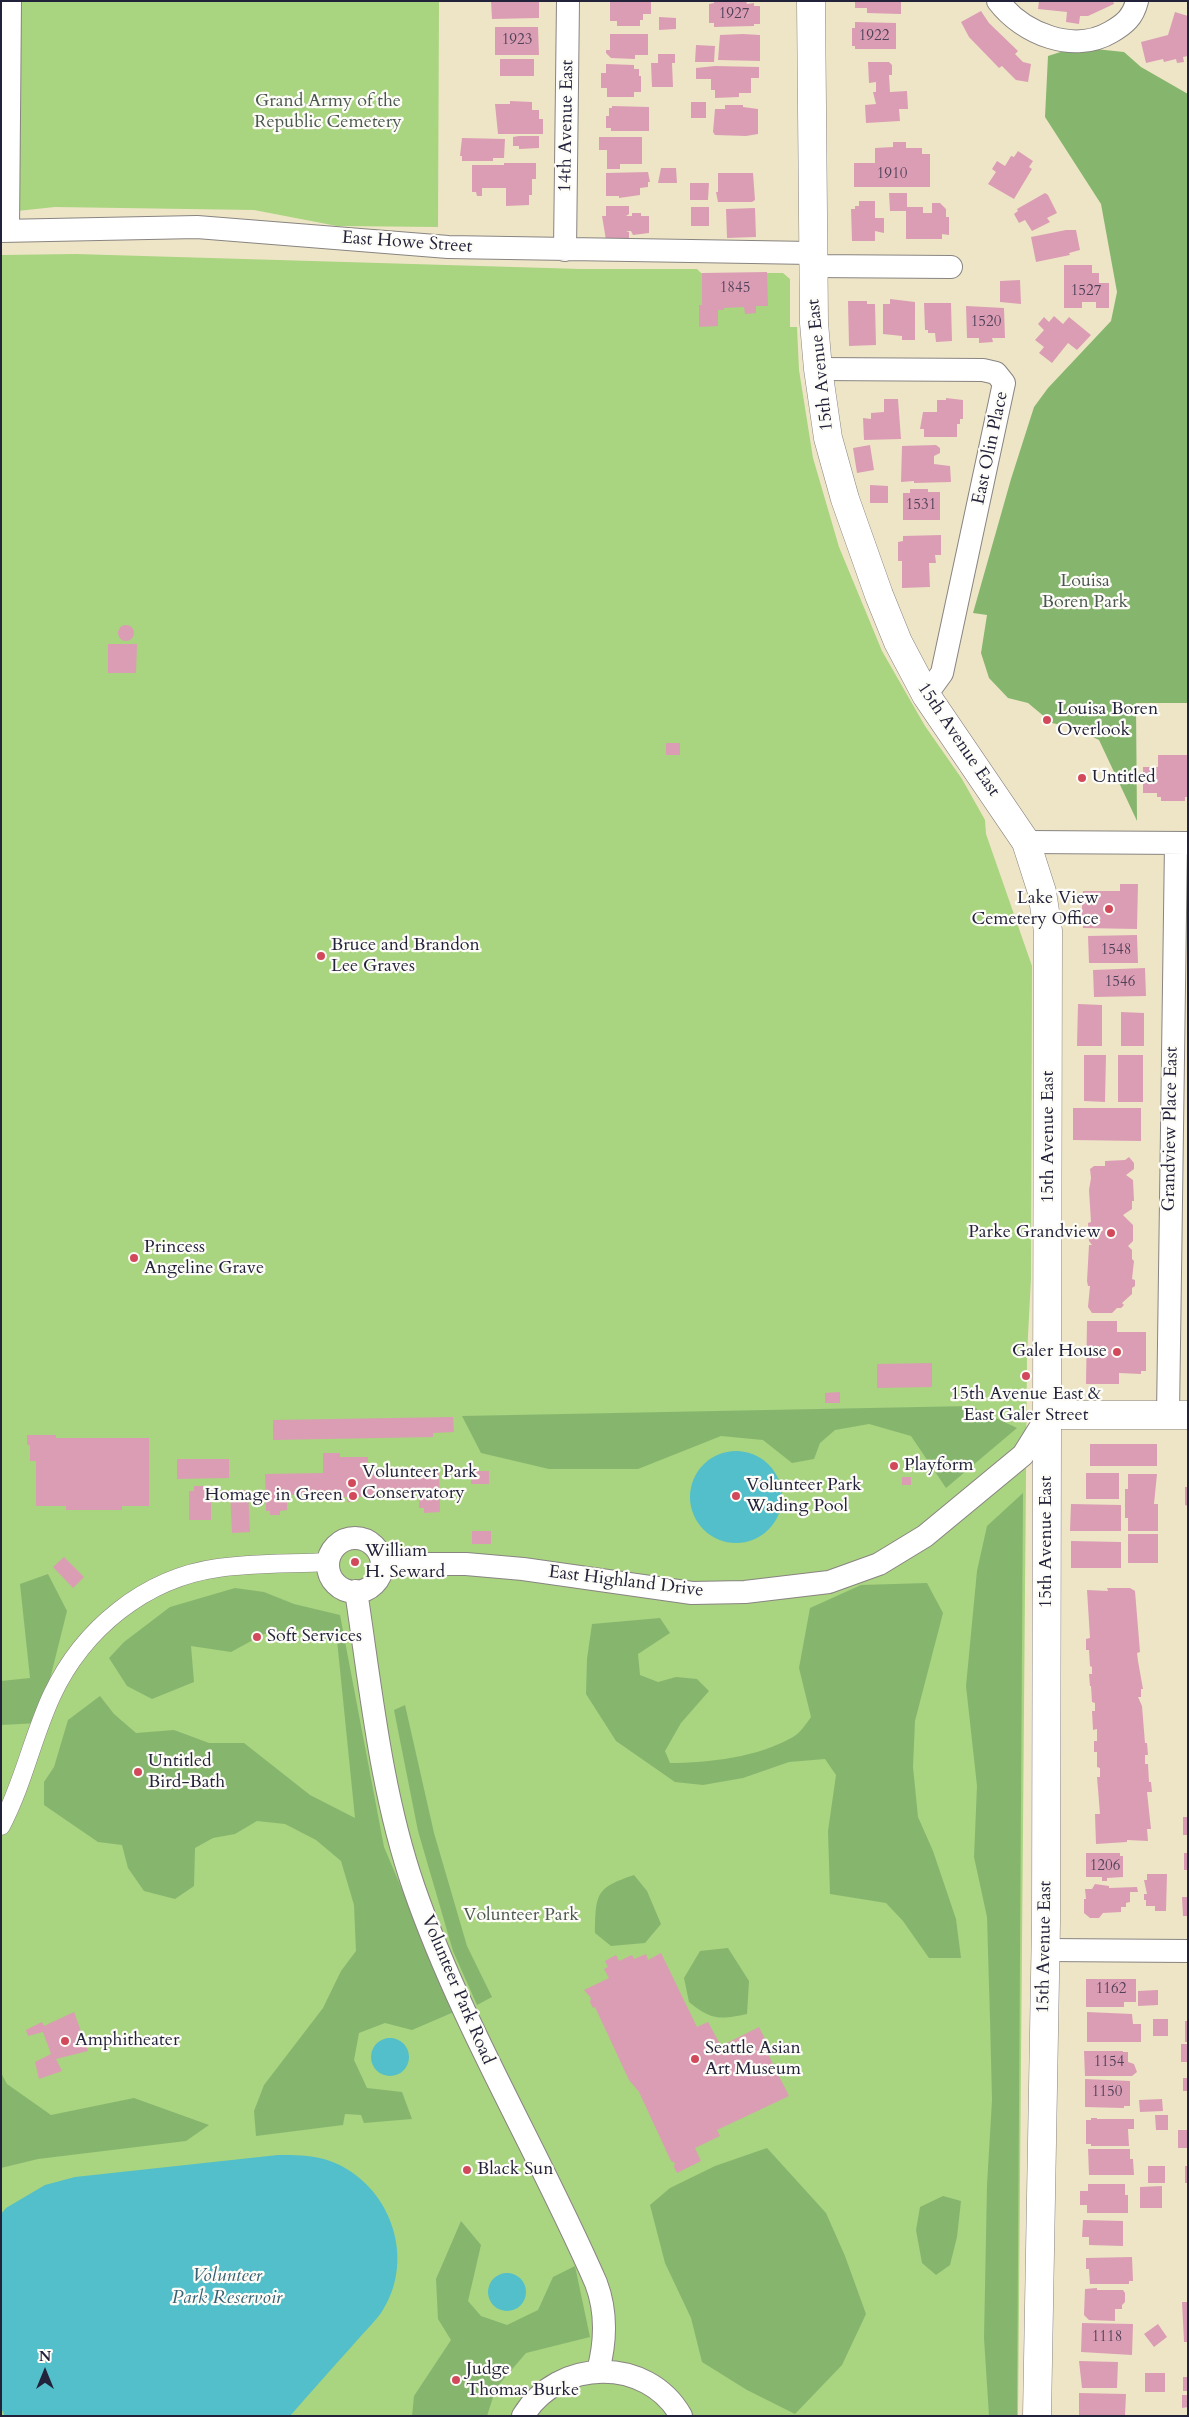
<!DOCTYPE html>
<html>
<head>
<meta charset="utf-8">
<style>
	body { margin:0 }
	#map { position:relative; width:1189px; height:2417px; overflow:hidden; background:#eee5c7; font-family:Cardo,serif }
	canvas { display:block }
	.frame { position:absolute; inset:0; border:2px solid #22223b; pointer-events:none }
	.north { position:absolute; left:20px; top:2347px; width:50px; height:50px; -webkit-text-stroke:4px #fdfcf7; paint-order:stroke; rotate:0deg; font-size:14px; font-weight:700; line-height:20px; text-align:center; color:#22223b }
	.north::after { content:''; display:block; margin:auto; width:18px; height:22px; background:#22223b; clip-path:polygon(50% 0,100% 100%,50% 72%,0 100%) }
</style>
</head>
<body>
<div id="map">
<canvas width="1189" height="2417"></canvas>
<div class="frame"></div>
<div class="north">N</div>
</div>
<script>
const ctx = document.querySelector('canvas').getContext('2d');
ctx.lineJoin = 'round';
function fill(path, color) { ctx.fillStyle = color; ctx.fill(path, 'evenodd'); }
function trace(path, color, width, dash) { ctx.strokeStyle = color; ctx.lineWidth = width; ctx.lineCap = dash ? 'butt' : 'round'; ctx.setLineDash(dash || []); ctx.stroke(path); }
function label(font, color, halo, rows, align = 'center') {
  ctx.font = font + ' Cardo,serif'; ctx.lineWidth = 4.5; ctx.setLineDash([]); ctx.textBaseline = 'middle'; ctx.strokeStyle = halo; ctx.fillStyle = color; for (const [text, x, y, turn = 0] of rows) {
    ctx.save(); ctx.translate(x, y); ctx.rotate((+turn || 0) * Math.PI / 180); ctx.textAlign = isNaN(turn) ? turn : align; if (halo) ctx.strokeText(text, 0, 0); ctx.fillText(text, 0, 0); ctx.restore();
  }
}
fill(new Path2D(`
	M17,1H439L438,227L337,226L254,210L55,207L17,211Z
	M76,254L581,269H697L701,273H783L790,279V327H797L799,370L813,458L839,547L882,651L925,726L962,779L985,820L986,834L1032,966L1031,1278L1027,1355L1018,2416H1V255Z`), '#a9d480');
fill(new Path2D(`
	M1076,47L1124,52L1141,67L1188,94V703H1136L1137,821L1099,740L1074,728L1052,723L1028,703L1008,698L989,678L981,653L987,615L973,613L1011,479L1034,407L1048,388L1111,321L1117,292L1101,204L1045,117L1048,56Z
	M971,1406L1017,1428L946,1488L911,1436L869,1424L835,1430L820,1443L814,1459L792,1463L763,1440L721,1436L638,1469H549L481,1453L462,1416Z
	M1023,1493L1017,2416H989L984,2338L987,2185L992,2100L990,2019L987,1917L974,1857L977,1786L966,1686L977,1571L987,1526Z
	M48,1574L67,1611L39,1723L1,1725V1681L30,1678L20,1584Z
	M927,1583L943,1613L915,1721L913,1767L918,1817L933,1851L956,1919L961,1958H929L903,1921L886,1903L830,1894L828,1831L836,1775L825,1759L789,1762L743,1778L703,1785L675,1782L616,1741L586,1694L587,1659L592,1624L660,1618L670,1633L638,1654L640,1675L658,1682L676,1677L697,1679L709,1691L681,1723L665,1751L670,1763C708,1763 759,1757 793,1737C800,1733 806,1724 811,1717L799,1668L810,1608L861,1585Z
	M235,1588L264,1592L294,1604L340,1615L384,1847L454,2012L412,2030L385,2023L359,2033L354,2060L367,2088L402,2092L412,2119L364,2123L361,2115L345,2114L343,2125L256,2136L254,2111L264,2085L323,2008L341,1971L356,1951L354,1905L341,1861L316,1840L285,1824L257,1821L235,1834L213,1838L195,1848L194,1886L175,1899L144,1891L128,1868L122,1845L98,1842L44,1805V1782L54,1767L68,1720L100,1696L114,1714L136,1733L174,1730L209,1743H244L310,1795L355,1818L337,1640L302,1629L264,1634L231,1652L191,1646L194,1682L152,1699L127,1686L109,1658L124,1642L170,1607Z
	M405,1705L434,1833L467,1946L492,1997L477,2005L453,1951L418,1831L394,1710Z
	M634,1875L647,1891L661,1924L645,1943L611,1946L595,1933C596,1894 595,1888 634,1875Z
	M728,1948L749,1981L747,2014C720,2020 711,2020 689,2002L684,1978L700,1951Z
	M1,2073L7,2084L51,2115L134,2098L209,2125L186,2141L38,2159L1,2168Z
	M767,2148L826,2213L845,2256L866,2314L842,2365L795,2414L747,2390L702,2362L691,2318L665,2263L650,2205L670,2188L715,2166Z
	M943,2196L961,2201L957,2237L950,2265L936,2275L922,2263L916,2230L920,2207Z
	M461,2221L481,2245L468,2301L481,2316L507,2325L538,2310L553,2277L575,2266L590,2337L526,2353L496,2388L487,2416H412L414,2396L451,2340L438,2319L436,2279Z`), '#86b66e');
fill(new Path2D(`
	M690 1497a46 46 0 1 1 92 0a46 46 0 1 1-92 0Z
	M371 2057a19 19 0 1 1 38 0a19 19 0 1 1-38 0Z
	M278,2155C294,2155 309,2155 324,2159C388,2178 419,2257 381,2313C373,2324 362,2334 353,2345C332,2368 311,2392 290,2416H5L1,2408V2214L6,2208L45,2185L75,2177Z
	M488 2292a19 19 0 1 1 38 0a19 19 0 1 1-38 0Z`), '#52bfca');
fill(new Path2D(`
	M491,1H539V18L492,19Z
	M610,1H651V14H643V20H640V26H617V21H610Z
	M714,1H746L747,4L754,3V6H760V24H754V26L714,27V23H709V4L714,3Z
	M855,1H901V14L867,13V8H855Z
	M1039,1H1113L1114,4L1088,16H1080L1079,24L1066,22L1067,12L1038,9Z
	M981,11L989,23L1018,51L1015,54L1023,62L1031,64L1028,82L1016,80L1002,66L999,68L969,37L961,22Z
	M1175,12L1188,16V56L1183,57L1184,62L1177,63L1176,59L1164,62L1163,59L1146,63L1141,42L1168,35Z
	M659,17L676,18V29L659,30Z
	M855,22L896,23V49H855V46H852V28H855Z
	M495,27H538L539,55H495Z
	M610,34H648V55H635V59L611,58L606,53V50H610Z
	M743,34L760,35V61L718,60L720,35Z
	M696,45L715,46L714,62H695Z
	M658,54H675V63H672L673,87H652L651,63H658Z
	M500,59H534V76H500Z
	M868,62H889L892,65V75H889L890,92L907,91L908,109H899L900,121L866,123L865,105L876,104L873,92H876V82L869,83Z
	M606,64L634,65V69H639V76H641V92H634V97H607V88H601V73H606Z
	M715,66L759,67V78H751V93H739V97L715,98V90H711V79H696V68Z
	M510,101L532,102V110H539V119H543V134H498L495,104H510Z
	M691,102H706V118H691Z
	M725,105H743V107L758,109V134L746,136L715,135L713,132L715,109H725Z
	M612,106L649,107V131H611V128H606V116H609V108H612Z
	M519,136H539V148L519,149V146H513V137Z
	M599,137H642V164H620V169H607V150H599Z
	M462,138L505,139L504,158H493V161H462V156H460Z
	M893,142H906V148H922V154H930V187H854V163H875V148L893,147Z
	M1018,151L1033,161L1029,167L1032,169L1014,199L988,184L996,172L992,169L997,161L1005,166L1011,156L1014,157Z
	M504,163H536V179H532V195H529V205L506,206V188H482V196H477L476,192H472V165H504Z
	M661,168H676L677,183H658Z
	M648,172L650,182H648V187L640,188V195L619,198V196H606V173Z
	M718,173H753L755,200L752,202H718L716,192H718Z
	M690,183H709L708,200H690Z
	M889,193H907V207H923V213H932V203H940L946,209V217H949V235L942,234V239H906V211H890Z
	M1045,193L1048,195L1057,213L1047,218L1050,222L1032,231L1025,220L1019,223L1014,214L1018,211L1017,209Z
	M859,201H875V218H884V233L875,231V241H852L851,209H855V206H859Z
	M606,206H629V214L626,216H632V213H641V216H649V233L633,235L631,231H626L629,232V240H606L602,216H606Z
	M691,207H709V226H691Z
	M755,208L756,237L727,238L726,209Z
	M1066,230H1076L1080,250L1069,253L1070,255L1036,262L1031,237Z
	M1064,265H1092V273H1099V283H1109V308H1096V302H1082V308H1064Z
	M767,272L768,306H756V313L745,314L744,307L724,308V310H718V326L699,327V305H702V273Z
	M1020,280L1021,304L1000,302V281Z
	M890,299L915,302V340H902V336L883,334V304H890Z
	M848,301H867V304H875L876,345L849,346Z
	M924,303H951L952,341L936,342L935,333H928V330H925Z
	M966,306L1004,308L1005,338H992L993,342L979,343V338H967Z
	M1054,316L1063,324L1069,317L1091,335L1077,350L1068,343L1052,363L1039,353L1044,347L1035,340L1044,330L1038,324L1044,317L1049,322Z
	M946,398L963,400V419H960V424H957V437H924V429H920L923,412H937V400H946Z
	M884,399H898L901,439L864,440L863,418L871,419V413L884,412Z
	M870,445L874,470L857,473L853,448Z
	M936,445L940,448V453L934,456V464L950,466L951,482L914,483V481L901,482L902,446Z
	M870,485L888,486V503H870Z
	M910,489H928V492H940V520H903V493H910Z
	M941,535V555H935L936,563H929L930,587L902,588V561H898V542L903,541V536Z
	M118 633a8 8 0 1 1 16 0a8 8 0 1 1-16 0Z
	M108,644H137L136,673H108Z
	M666,743H680V755H666Z
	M1158,755H1188V797H1185V801H1161V797H1157V793H1143V767H1158Z
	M1120,884H1138L1137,929L1083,928V924H1081L1083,891H1120Z
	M1137,935L1138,963H1089L1088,936Z
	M1145,968L1146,996L1094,997L1093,970Z
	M1078,1004L1102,1005V1046H1077Z
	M1121,1012L1144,1013V1046H1121Z
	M1084,1055H1106L1105,1102L1084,1101Z
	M1118,1055H1143V1102H1118Z
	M1073,1108H1141V1141L1073,1140Z
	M1129,1157L1134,1163V1169L1126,1175L1133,1180L1134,1201H1132V1209L1123,1215L1133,1225V1241L1128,1246L1132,1250V1259L1134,1261L1132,1279L1135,1280V1286L1132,1288V1294L1122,1303L1124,1305L1121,1308H1117L1112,1313H1092L1088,1307L1090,1286H1088L1087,1281L1089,1245H1092L1089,1241L1088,1223L1091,1222L1089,1190L1091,1178L1090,1169L1094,1166H1105V1161L1125,1160Z
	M1087,1321H1117V1332H1146V1371H1141V1374L1119,1373V1384H1086Z
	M932,1363V1387L877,1388V1364Z
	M840,1392V1403H825V1393Z
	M453,1417L454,1432L433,1433V1437L273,1440V1420Z
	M27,1435H56V1438H149V1506H122V1510H66V1506H36V1461H30V1446L27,1444Z
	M1090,1444H1157V1466H1090Z
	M323,1453H340V1457H368V1469H374V1472L439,1471L440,1512L424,1513V1508H419V1492L375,1493L376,1496L358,1497V1501L347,1502V1497H331L330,1494L287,1495V1510L280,1511V1515H270V1511H266L265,1474L323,1473Z
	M177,1459H229V1478L177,1479Z
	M471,1471H489V1484H471Z
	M1086,1473H1119V1499H1086Z
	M1128,1474H1157L1154,1504H1158V1531H1128V1518H1125V1489H1128Z
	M902,1477H911V1485H902Z
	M194,1486H211V1520H189V1491H194Z
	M1185,1487H1188V1506L1185,1505Z
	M248,1490L250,1532L232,1533L230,1491Z
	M1071,1504L1121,1505V1531H1070Z
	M472,1531H491V1544H472Z
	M1128,1534H1158V1563H1128Z
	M1071,1541L1121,1542V1568H1071Z
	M64,1557L84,1577L73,1588L53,1567Z
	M1107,1588H1130L1135,1591L1140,1652L1137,1653L1138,1661L1143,1689H1141V1697H1138L1142,1706L1145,1743H1147L1148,1755H1145V1764H1148L1149,1782H1151L1152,1792H1147L1151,1829H1147L1148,1841L1127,1840V1842L1096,1844L1095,1814H1100L1097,1777H1100V1768L1097,1767V1752H1094V1741H1097V1729L1093,1730L1092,1711H1095V1703L1092,1702L1091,1686H1090L1089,1674H1092V1667L1090,1666L1089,1650H1086V1639L1090,1638L1087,1590L1108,1591Z
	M1183,1817H1188V1835H1183Z
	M1086,1853H1120V1856H1123V1877L1107,1878V1881H1102V1877H1086Z
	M1184,1853H1188V1870H1184Z
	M1147,1874H1167L1166,1911H1155V1906H1146V1900H1144V1894H1147L1144,1880H1147Z
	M1095,1884L1109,1886V1888L1137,1887L1138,1892H1130V1902L1126,1903V1907H1121V1912L1103,1913L1099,1918H1090L1084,1913V1899H1086L1085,1889H1092Z
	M1182,1897H1188V1916H1183Z
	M661,1953L697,2027L708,2022L721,2046L759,2027L771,2051L767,2052L789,2096L717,2130L720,2136L695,2148L701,2161L677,2173L674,2167L675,2163L671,2161L639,2092L629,2080L595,2007L593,2008L590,2002L591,1998L584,1990L609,1978L604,1969L608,1967L605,1961L616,1955L619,1961L632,1955L634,1959L646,1954L648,1960Z
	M1086,1979H1136V2002H1124V2007H1086Z
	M1158,1990V2005L1138,2006V1991Z
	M74,2012L88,2051L56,2059L62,2071L39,2079L35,2062L51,2054L43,2032L28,2036L26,2030L42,2022L44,2026Z
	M1087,2012L1132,2014L1133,2024H1141V2042H1087Z
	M1153,2019H1168V2036H1153Z
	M1185,2021H1188V2042H1185Z
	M1181,2044H1188V2062H1181Z
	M1084,2051H1123V2052H1128V2062L1134,2064L1137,2072L1132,2076H1085Z
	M1183,2078H1188V2091H1183Z
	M1085,2079L1130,2081V2106H1124V2108L1085,2107Z
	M1162,2099L1163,2111L1140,2112L1139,2100Z
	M1155,2115H1168V2130H1156Z
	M1091,2118H1097V2119H1134V2129H1128L1129,2146H1091V2144H1086V2120H1091Z
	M1178,2130H1188V2148H1178Z
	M1088,2149H1130V2159H1133L1134,2175H1089Z
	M1148,2166H1165V2183H1148Z
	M1185,2166H1188V2183H1185Z
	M1088,2184H1125V2195H1128V2213H1087V2205H1080V2191H1088Z
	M1162,2186V2208H1140V2187Z
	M1083,2220L1123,2221V2246L1089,2245V2237H1082Z
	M1132,2257L1133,2281H1129V2284H1090L1089,2269H1086V2258Z
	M1097,2288V2290H1123L1125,2293V2302L1122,2305V2309H1115V2321L1089,2320L1084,2315L1085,2289Z
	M1182,2302H1188V2342H1184Z
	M1082,2323L1133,2324L1132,2355L1081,2352Z
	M1158,2324L1167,2337L1154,2347L1144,2334Z
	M1079,2361L1118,2362L1117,2388H1082Z
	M1145,2373H1165V2392H1145Z
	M1183,2377H1188V2391H1183Z
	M1079,2393L1126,2394L1125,2416H1079Z
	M1182,2395H1188V2407L1182,2408Z`), '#db9db4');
const pedestrian = new Path2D(`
	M1,1826C24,1782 32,1738 52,1695C83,1629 145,1578 218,1568C254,1563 291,1564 328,1562`);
const minor = new Path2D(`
	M998,1C1023,34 1074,54 1111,32C1125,24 1133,17 1137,1
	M8,230L10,1
	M1,231L197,227L448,247L812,253
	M565,250L568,1
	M812,266L951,267
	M818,369L983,370L996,373L1004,383L942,673L926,695
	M1026,842L1188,843
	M1168,1415L1176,843
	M328 1565a27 27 0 1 1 54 0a27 27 0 1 1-54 0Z
	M382,1564H466L523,1569L692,1593L745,1592L829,1582L879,1564L925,1536L1023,1455L1048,1415
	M356,1591C371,1690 381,1793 414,1888C462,2026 538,2150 596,2283C607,2312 606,2341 598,2371
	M1046,1950L1188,1951
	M523,2416C558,2358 647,2356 681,2416`);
const tertiary = new Path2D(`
	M811,1L814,323L818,369L828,438L845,499L879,595L898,642L926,695L1026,842L1042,892L1048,931L1046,1923L1037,2416
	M1048,1415H1188`);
trace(pedestrian, '#888481', 19);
trace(minor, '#888481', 24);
trace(tertiary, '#888481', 29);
trace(pedestrian, '#fff', 18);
trace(minor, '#fff', 22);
trace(tertiary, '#fff', 28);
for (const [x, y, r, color] of [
	[1047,720,5,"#d1495b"],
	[1082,778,5,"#d1495b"],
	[1109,909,5,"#d1495b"],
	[321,956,5,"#d1495b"],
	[1111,1233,5,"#d1495b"],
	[134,1258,5,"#d1495b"],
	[1117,1352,5,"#d1495b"],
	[1026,1376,5,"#d1495b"],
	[894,1466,5,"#d1495b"],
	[352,1483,5,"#d1495b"],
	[353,1496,5,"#d1495b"],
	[736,1496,5,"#d1495b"],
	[355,1562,5,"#d1495b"],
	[257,1637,5,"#d1495b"],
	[138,1772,5,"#d1495b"],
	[65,2041,5,"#d1495b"],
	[695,2059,5,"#d1495b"],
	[467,2170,5,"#d1495b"],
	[456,2380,5,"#d1495b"]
]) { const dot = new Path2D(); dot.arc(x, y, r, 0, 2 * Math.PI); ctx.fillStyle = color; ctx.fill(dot); trace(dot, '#fdfcf7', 2); }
label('15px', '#504159', null, [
	["1927",734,15],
	["1922",874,37],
	["1923",517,41],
	["1910",892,175],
	["1845",735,289],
	["1527",1086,292],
	["1520",986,323],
	["1531",921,506],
	["1548",1116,951],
	["1546",1120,983],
	["1206",1105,1867],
	["1162",1111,1990],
	["1154",1109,2063],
	["1150",1107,2093],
	["1118",1107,2338]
]);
label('18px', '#4a5750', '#fdfcf7', [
	["Grand Army of the",328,102],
	["Republic Cemetery",328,123],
	["Louisa",1085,582],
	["Boren Park",1085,603],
	["Volunteer Park",521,1916]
]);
label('18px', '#22223b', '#fdfcf7', [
	["14th Avenue East",567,126,-89],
	["East Howe Street",407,243,4],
	["15th Avenue East",821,365,-96],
	["East Olin Place",991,448,-78],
	["15th Avenue East",958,740,56],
	["Grandview Place East",1171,1129,-89],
	["15th Avenue East",1049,1137,-90],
	["15th Avenue East",1047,1542,-90],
	["East Highland Drive",626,1582,7],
	["15th Avenue East",1045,1947,-89],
	["Volunteer Park Road",457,1990,67]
]);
label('18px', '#22223b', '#fdfcf7', [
	["Louisa Boren",1057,710],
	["Overlook",1057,731],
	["Untitled",1092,778],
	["Lake View",1099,899,"right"],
	["Cemetery Office",1099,920,"right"],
	["Bruce and Brandon",331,946],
	["Lee Graves",331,967],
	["Parke Grandview",1101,1233,"right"],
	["Princess",144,1248],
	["Angeline Grave",144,1269],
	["Galer House",1107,1352,"right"],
	["15th Avenue East &",1026,1395,"center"],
	["East Galer Street",1026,1416,"center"],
	["Playform",904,1466],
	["Volunteer Park",362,1473],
	["Conservatory",362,1494],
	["Volunteer Park",746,1486],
	["Wading Pool",746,1507],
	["Homage in Green",343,1496,"right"],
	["William",365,1552],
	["H. Seward",365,1573],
	["Soft Services",267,1637],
	["Untitled",148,1762],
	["Bird-Bath",148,1783],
	["Amphitheater",75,2041],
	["Seattle Asian",705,2049],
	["Art Museum",705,2070],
	["Black Sun",477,2170],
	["Judge",466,2370],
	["Thomas Burke",466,2391]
], 'left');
label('italic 19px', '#356174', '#fdfcf7', [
	["Volunteer",227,2277],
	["Park Reservoir",227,2299]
]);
</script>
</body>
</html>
